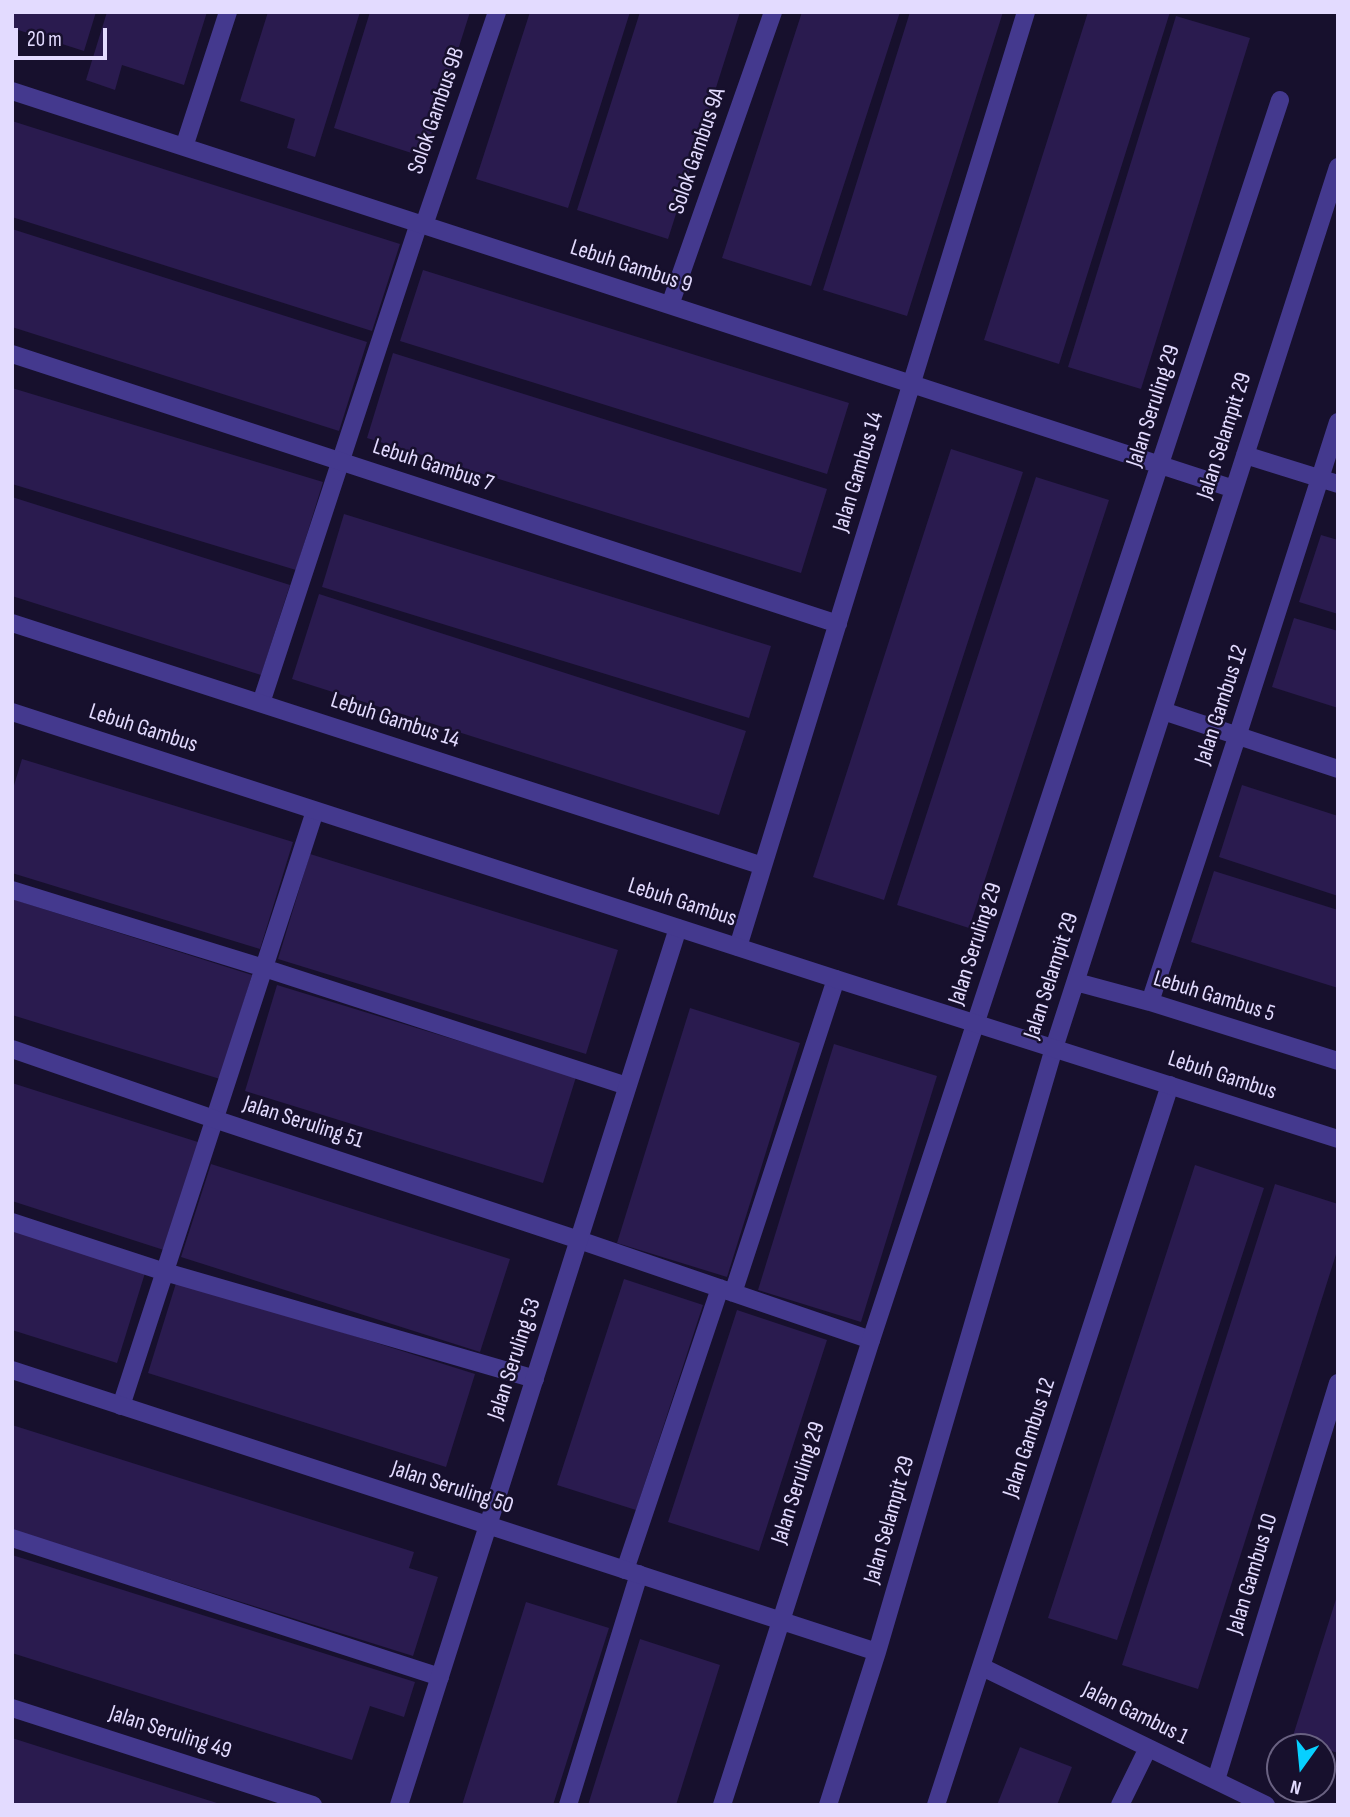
<!DOCTYPE html>
<html>
<head>
<meta charset="utf-8">
<style>
	body { margin:0 }
	#map { position:relative; width:1350px; height:1817px; overflow:hidden; background:#17102d; font-family:"Sofia Sans Condensed",sans-serif }
	canvas { display:block }
	.frame { position:absolute; inset:0; border:14px solid #e3dbff; pointer-events:none }
	.north { position:absolute; left:1266px; top:1733px; width:70px; height:70px; box-sizing:border-box; background:#17102d; border:2px solid #696181; border-radius:50%; rotate:195deg; font-size:19px; font-weight:700; line-height:28px; text-align:center; color:#e3dbff }
	.north::after { content:''; display:block; margin:auto; width:24px; height:32px; background:#07d0ff; clip-path:polygon(50% 0,100% 100%,50% 72%,0 100%) }
	.scale { position:absolute; left:14px; top:28px; width:93px; height:32px; box-sizing:border-box; border:4px solid #e3dbff; border-top:0; padding-left:9px; font-size:21px; line-height:24px; white-space:nowrap; color:#e3dbff; -webkit-text-stroke:5px #17102d; paint-order:stroke }
</style>
</head>
<body>
<div id="map">
<canvas width="1350" height="1817"></canvas>
<div class="frame"></div>
<div class="north">N</div>
<div class="scale">20 m</div>
</div>
<script>
const ctx = document.querySelector('canvas').getContext('2d');
ctx.lineJoin = 'round';
function fill(path, color) { ctx.fillStyle = color; ctx.fill(path, 'evenodd'); }
function trace(path, color, width, dash) { ctx.strokeStyle = color; ctx.lineWidth = width; ctx.lineCap = dash ? 'butt' : 'round'; ctx.setLineDash(dash || []); ctx.stroke(path); }
function label(font, color, halo, rows, align = 'center') {
  ctx.font = font + ' "Sofia Sans Condensed",sans-serif'; ctx.lineWidth = 5; ctx.setLineDash([]); ctx.textBaseline = 'middle'; ctx.strokeStyle = halo; ctx.fillStyle = color; for (const [text, x, y, turn = 0] of rows) {
    ctx.save(); ctx.translate(x, y); ctx.rotate((+turn || 0) * Math.PI / 180); ctx.textAlign = isNaN(turn) ? turn : align; if (halo) ctx.strokeText(text, 0, 0); ctx.fillText(text, 0, 0); ctx.restore();
  }
}
fill(new Path2D(`
	M12,12H96L84,51L12,28Z
	M107,12H207L184,85L122,65L115,90L86,80Z
	M268,12H360L315,157L287,148L295,119L240,101Z
	M370,12H470L424,157L334,128Z
	M530,12H630L568,208L476,179Z
	M640,12H740L668,239L577,210Z
	M802,12H900L811,286L722,258Z
	M910,12H1003L907,316L823,290Z
	M1088,12H1170L1059,364L984,340Z
	M1176,16L1250,38L1141,389L1068,367Z
	M12,121L400,244L372,331L12,217Z
	M12,229L367,342L339,431L12,327Z
	M423,270L849,403L827,474L400,341Z
	M393,353L827,489L801,573L367,438Z
	M12,388L323,482L296,570L12,484Z
	M951,449L1023,472L884,900L813,877Z
	M1036,477L1109,500L969,928L897,905Z
	M12,497L290,585L261,675L12,596Z
	M344,514L771,646L749,718L322,587Z
	M1321,535L1338,540V614L1299,602Z
	M319,594L746,731L719,815L292,679Z
	M1294,618L1338,631V708L1272,687Z
	M22,759L293,842L260,949L12,873V792Z
	M1242,785L1338,816V896L1219,857Z
	M310,854L618,950L586,1054L278,959Z
	M1214,871L1338,910V988L1191,942Z
	M12,899L252,975L220,1079L12,1015Z
	M277,985L576,1077L543,1183L245,1091Z
	M690,1008L800,1043L727,1277L617,1243Z
	M834,1044L937,1076L861,1322L758,1290Z
	M12,1083L201,1143L167,1251L12,1201Z
	M211,1164L510,1259L480,1352L181,1257Z
	M1195,1165L1264,1188L1117,1640L1048,1618Z
	M1275,1184L1338,1204V1248L1198,1689L1122,1665Z
	M12,1230L145,1273L117,1363L12,1330Z
	M624,1279L703,1305L636,1510L557,1485Z
	M177,1280L475,1374L446,1467L148,1373Z
	M737,1310L827,1340L759,1551L668,1522Z
	M12,1425L414,1552L409,1568L438,1577L413,1656L12,1530Z
	M12,1555L415,1682L404,1717L370,1706L352,1760L12,1653Z
	M1337,1596H1338V1753L1322,1748V1747L1292,1739Z
	M526,1602L609,1628L553,1805H462Z
	M640,1639L720,1665L676,1805H588Z
	M12,1738L220,1804V1805H12Z
	M1020,1747L1072,1767L1057,1805H997Z`), '#2a1b4f');
trace(new Path2D(`
	M261,703L419,223
	M12,890L264,968L627,1086
	M12,1222L165,1272L535,1379
	M579,1240L871,1340
	M733,1293L836,979
	M121,1406L315,811
	M12,1538L440,1677
	M625,1570L720,1288
	M568,1805L639,1574`), '#44398e', 18);
trace(new Path2D(`
	M12,91L1234,489
	M184,147L228,12
	M424,225L497,12
	M670,305L773,12
	M12,354L838,624
	M1245,455L1338,484
	M12,623L763,866
	M1163,711L1338,769
	M738,947L1026,12
	M1076,982L1150,1002L1338,1061
	M1150,1002L1237,737L1338,422
	M12,1049L214,1119L579,1240
	M12,1370L877,1652
	M982,1667L1266,1805
	M12,1708L313,1805
	M1216,1780L1338,1383
	M399,1805L678,928
	M722,1805L871,1340L1280,100
	M828,1805L877,1652L1054,1048L1338,167
	M936,1805L1170,1085
	M1120,1805L1148,1748`), '#44398e', 18);
trace(new Path2D(`
	M12,712L836,979L1338,1139`), '#44398e', 18);
label('23px', '#e3dbff', '#17102d', [
	["Solok Gambus 9B",437,111,-71],
	["Solok Gambus 9A",698,151,-71],
	["Lebuh Gambus 9",631,267,18],
	["Jalan Seruling 29",1154,406,-72],
	["Jalan Selampit 29",1225,436,-72],
	["Lebuh Gambus 7",433,466,18],
	["Jalan Gambus 14",859,472,-73],
	["Jalan Gambus 12",1222,705,-72],
	["Lebuh Gambus 14",395,721,18],
	["Lebuh Gambus",143,729,18],
	["Lebuh Gambus",682,903,18],
	["Jalan Seruling 29",976,944,-72],
	["Jalan Selampit 29",1052,976,-72],
	["Lebuh Gambus 5",1214,997,17],
	["Lebuh Gambus",1222,1076,18],
	["Jalan Seruling 51",303,1123,18],
	["Jalan Seruling 53",515,1359,-72],
	["Jalan Gambus 12",1030,1438,-72],
	["Jalan Seruling 29",799,1483,-72],
	["Jalan Seruling 50",452,1488,18],
	["Jalan Selampit 29",890,1520,-74],
	["Jalan Gambus 10",1253,1574,-73],
	["Jalan Gambus 1",1135,1714,26],
	["Jalan Seruling 49",170,1733,18]
]);
</script>
</body>
</html>
